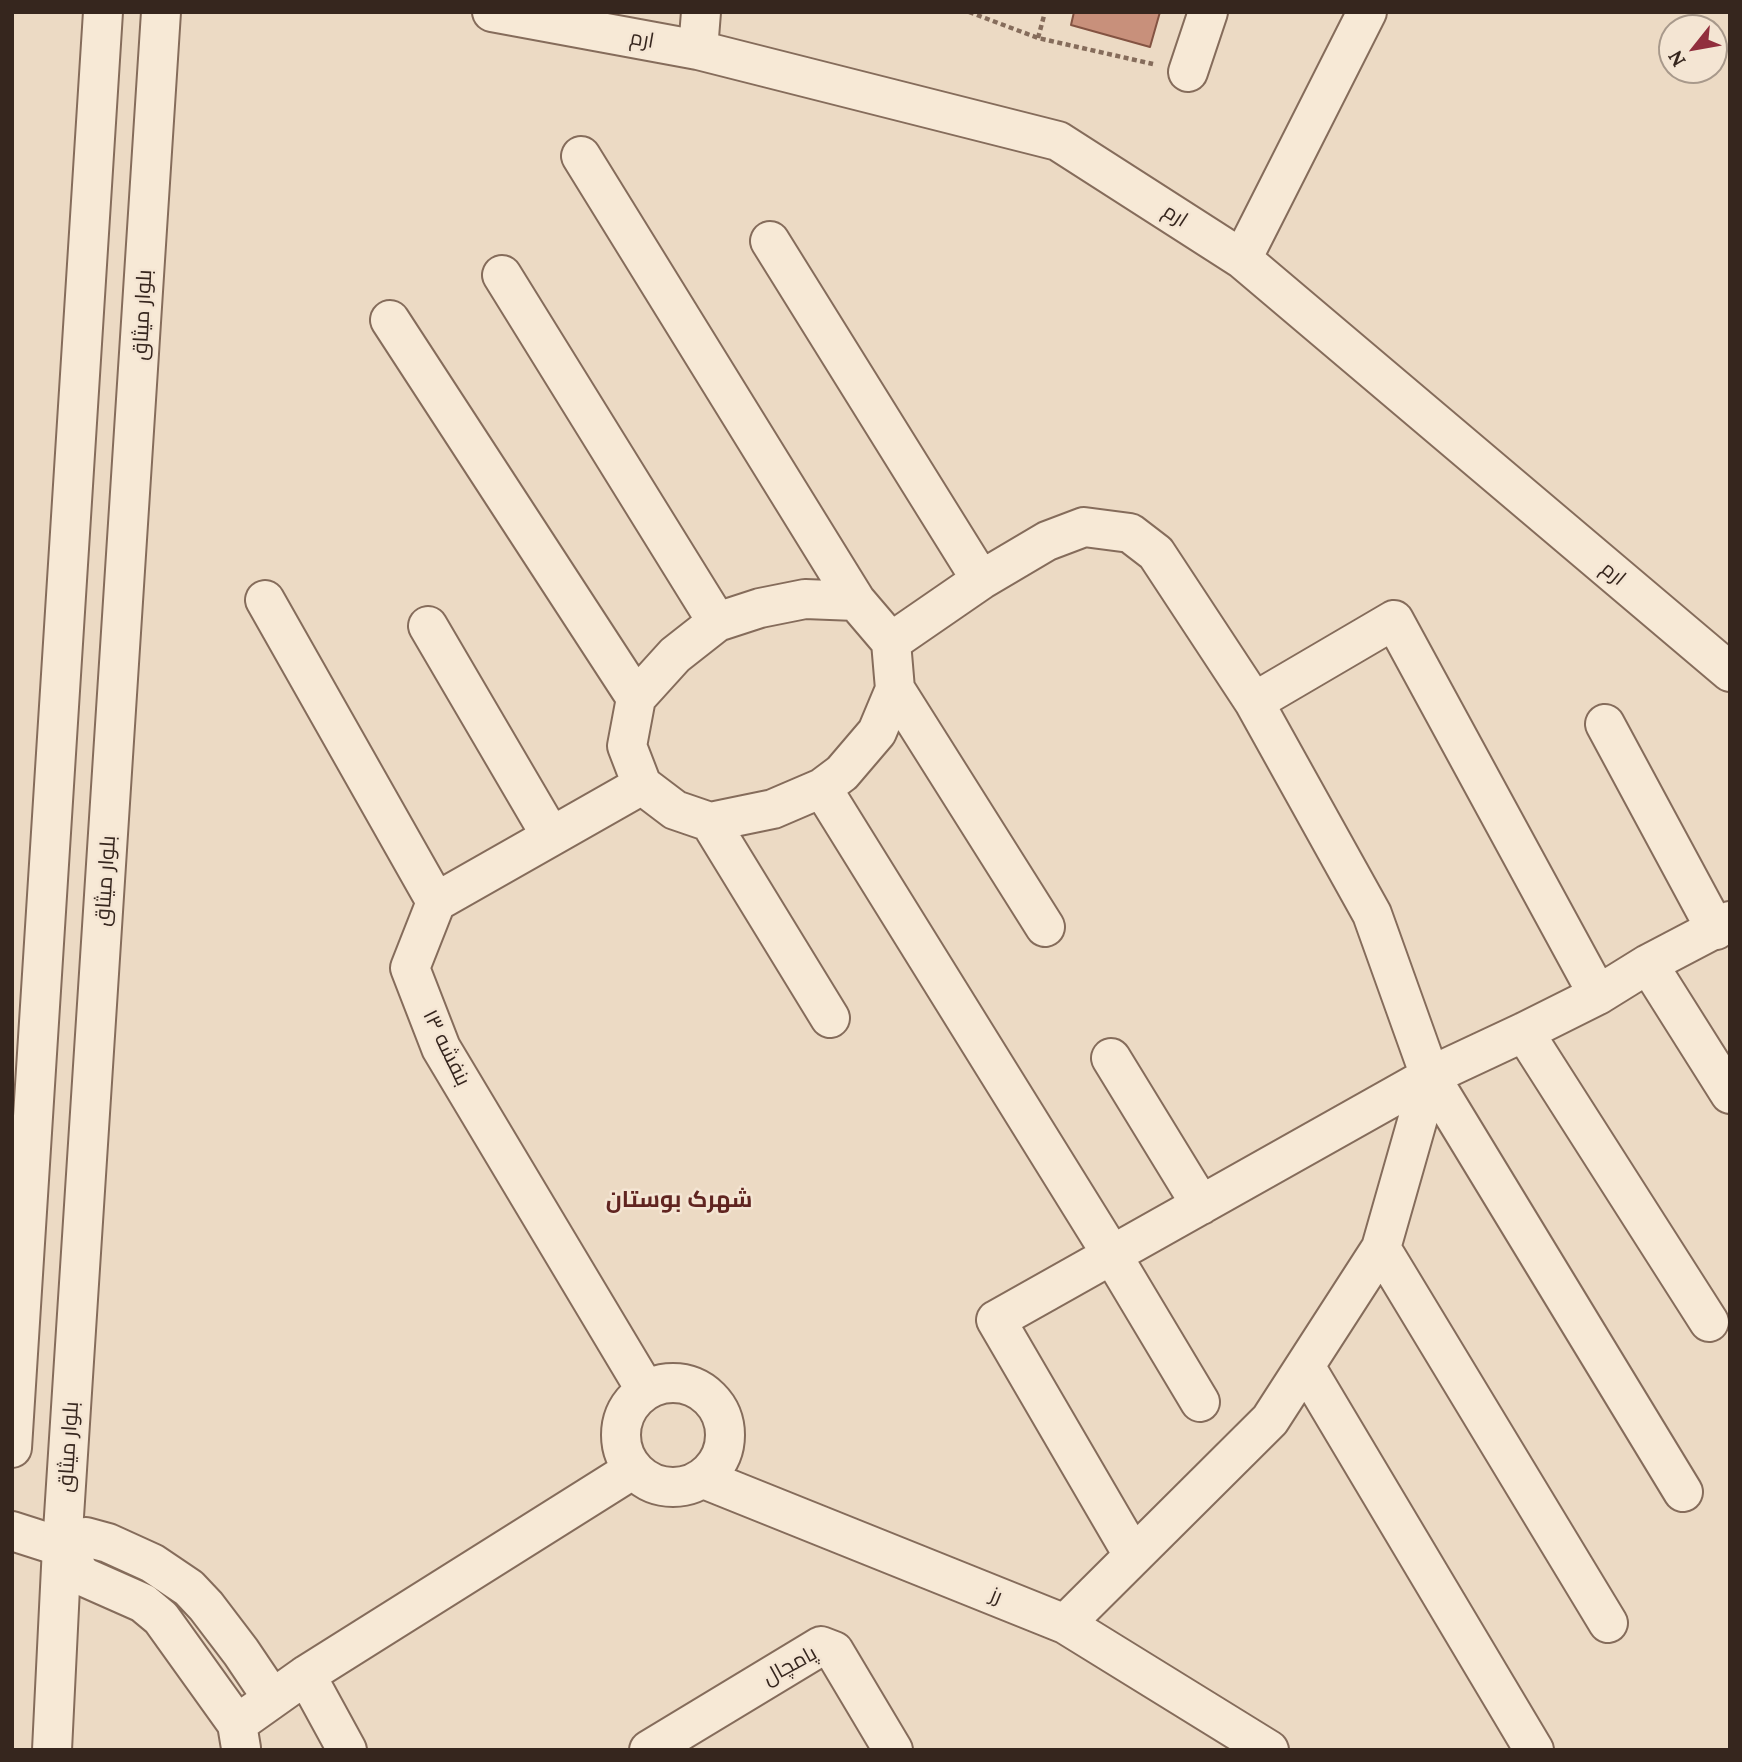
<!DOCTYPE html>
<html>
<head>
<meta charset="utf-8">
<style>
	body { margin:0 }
	#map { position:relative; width:1742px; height:1762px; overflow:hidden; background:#ecdac4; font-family:Lora,serif }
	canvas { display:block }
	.frame { position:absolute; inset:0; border:14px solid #36261e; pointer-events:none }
	.north { position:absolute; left:1658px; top:14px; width:70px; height:70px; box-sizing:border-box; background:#f4e5d3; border:2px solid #a8998b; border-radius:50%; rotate:239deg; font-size:19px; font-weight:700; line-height:28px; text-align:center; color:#36261e }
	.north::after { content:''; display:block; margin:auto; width:24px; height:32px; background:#912e3d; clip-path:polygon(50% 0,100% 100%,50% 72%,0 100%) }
</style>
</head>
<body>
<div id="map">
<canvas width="1742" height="1762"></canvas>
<div class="frame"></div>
<div class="north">N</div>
</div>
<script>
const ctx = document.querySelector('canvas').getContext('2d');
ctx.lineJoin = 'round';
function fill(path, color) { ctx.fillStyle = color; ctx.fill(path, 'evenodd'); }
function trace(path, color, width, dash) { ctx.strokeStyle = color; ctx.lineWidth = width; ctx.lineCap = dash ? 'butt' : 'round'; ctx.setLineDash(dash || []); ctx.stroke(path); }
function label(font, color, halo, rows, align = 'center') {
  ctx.font = font + ' Lora,Cairo,serif'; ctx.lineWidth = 5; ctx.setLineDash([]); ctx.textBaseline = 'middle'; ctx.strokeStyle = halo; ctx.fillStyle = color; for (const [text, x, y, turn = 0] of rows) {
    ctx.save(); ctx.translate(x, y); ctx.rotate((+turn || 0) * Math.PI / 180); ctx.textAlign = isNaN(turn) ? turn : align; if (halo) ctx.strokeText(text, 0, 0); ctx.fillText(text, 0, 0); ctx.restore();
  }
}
const building = new Path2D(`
	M1074,12H1160L1150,47L1071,25Z`);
fill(building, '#c8907b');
trace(building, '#835342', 2);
const minor = new Path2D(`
	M492,12L698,50L1058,141L1242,259L1730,672
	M698,50L701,12
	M1188,72L1208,12
	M581,156L856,601
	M770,241L981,580
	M1242,259L1367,12
	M502,275L717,622
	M390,320L636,698
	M265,600L436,902
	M428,626L551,836
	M891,642L981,580L1047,541L1084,527L1130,533L1156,553L1254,702L1372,914L1430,1076L1381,1248L1270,1420L1065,1624
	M895,689L1045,927
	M1605,724L1716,930
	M642,785L436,902L410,968L441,1048L645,1389
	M822,788L1112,1255L1200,1402
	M710,822L773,809L822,788L842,773L877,732L895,689L891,642L856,601L805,599L760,608L717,622L675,655L636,698L627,746L642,785L675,810L710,822L830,1018
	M1648,964L1730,1094
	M1598,995L1648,964L1730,921
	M1524,1032L1709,1322
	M1111,1058L1201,1205
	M1430,1076L1683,1492
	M1381,1248L1608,1623
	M1305,1366L1534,1750
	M621 1435a52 52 0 1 1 104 0a52 52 0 1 1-104 0Z
	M704,1479L1065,1624L1269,1750
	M12,1531L62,1547L82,1576L143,1603L161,1618L237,1724L241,1748
	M62,1547L86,1537L108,1543L152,1563L189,1588L206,1606L241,1652L272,1698
	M1133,1555L996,1320L1430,1076L1524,1032L1598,995L1394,620L1254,702
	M306,1675L347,1750
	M237,1724L306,1675L632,1470
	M649,1750L821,1646L834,1651L893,1750`);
const tertiary = new Path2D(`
	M12,1448L103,12
	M52,1750L62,1547L161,12`);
trace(minor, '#856c5b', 42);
trace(tertiary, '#856c5b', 42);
trace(new Path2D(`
	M969,12L1038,38L1153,64
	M1038,38L1045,12`), '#856c5b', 4.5, [5, 3.5]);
trace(minor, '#f7e9d6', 38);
trace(tertiary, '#f7e9d6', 38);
label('21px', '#36261e', '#f4e5d3', [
	["ارم",642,40,10],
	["ارم",1175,216,33],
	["بلوار میثاق",143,315,-87],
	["ارم",1613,574,40],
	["بلوار میثاق",106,881,-86],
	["بنفشه ۱۳",446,1048,64],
	["بلوار میثاق",69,1447,-86],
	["رز",996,1596,22],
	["پامچال",790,1666,-29]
]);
label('bold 23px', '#602420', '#f4e5d3', [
	["شهرک بوستان",679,1200]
]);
</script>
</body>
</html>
